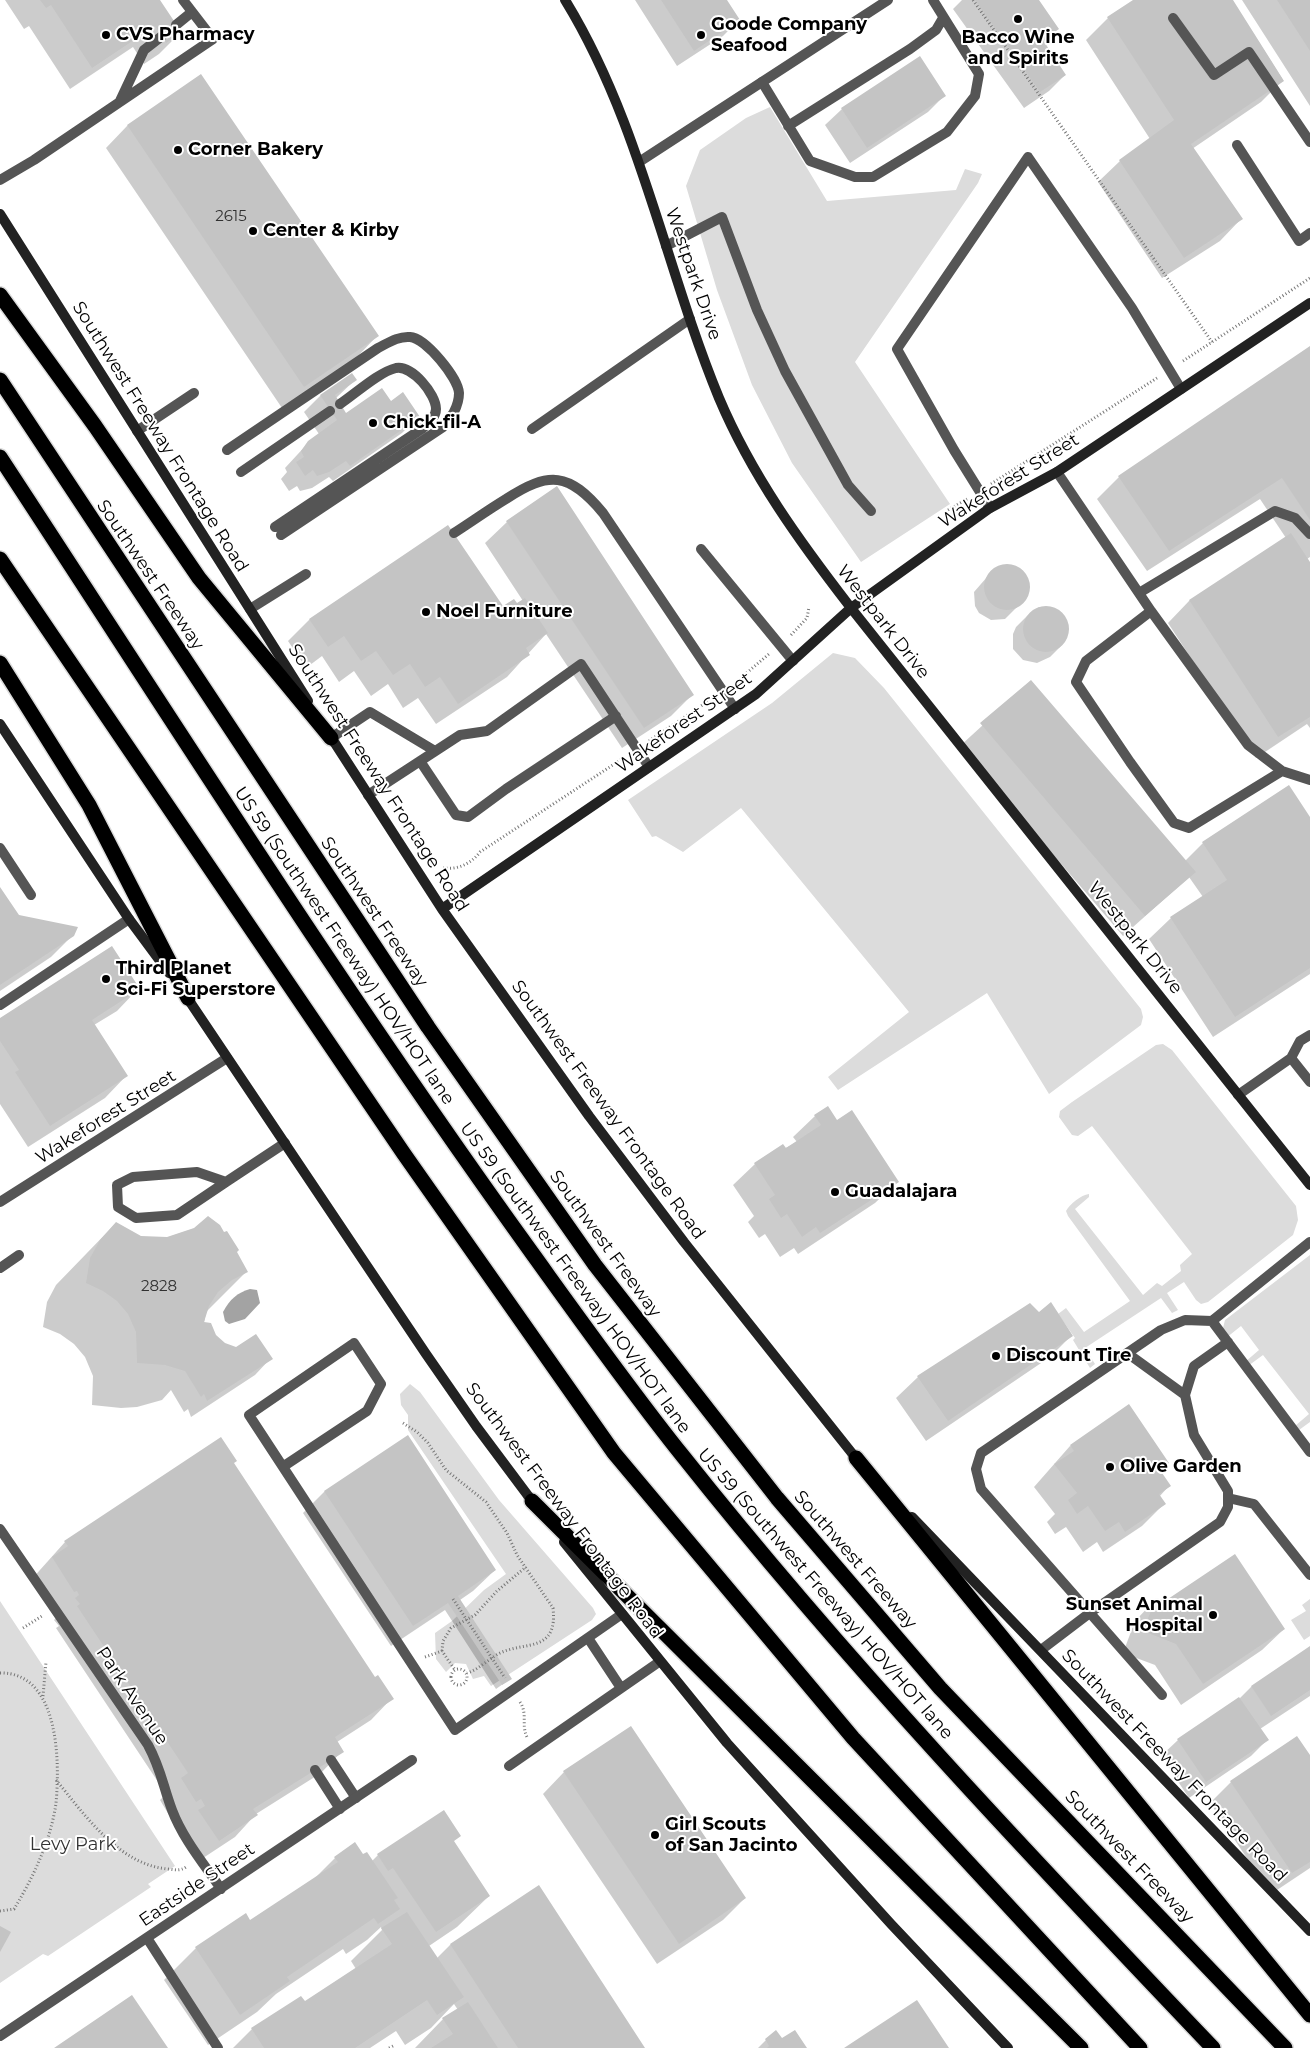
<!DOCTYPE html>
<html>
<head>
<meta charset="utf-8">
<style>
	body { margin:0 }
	canvas { display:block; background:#fff }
</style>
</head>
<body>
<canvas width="1310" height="2048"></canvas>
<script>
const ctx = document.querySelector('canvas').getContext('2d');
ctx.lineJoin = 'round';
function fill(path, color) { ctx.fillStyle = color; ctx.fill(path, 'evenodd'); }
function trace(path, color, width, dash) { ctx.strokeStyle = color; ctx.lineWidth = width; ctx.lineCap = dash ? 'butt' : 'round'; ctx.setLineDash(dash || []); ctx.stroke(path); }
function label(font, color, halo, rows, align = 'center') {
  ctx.font = font + ' Montserrat,sans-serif'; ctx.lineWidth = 4; ctx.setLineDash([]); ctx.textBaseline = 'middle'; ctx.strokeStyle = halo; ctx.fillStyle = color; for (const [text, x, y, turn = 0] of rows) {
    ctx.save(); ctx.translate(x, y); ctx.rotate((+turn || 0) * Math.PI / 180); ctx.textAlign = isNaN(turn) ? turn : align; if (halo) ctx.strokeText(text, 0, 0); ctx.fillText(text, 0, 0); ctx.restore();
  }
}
fill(new Path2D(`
	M770,107L827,201L956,190L965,169L982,174L978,183L855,362L950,504L861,562L792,463L752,385L717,290L686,186L700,150L746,118Z
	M833,653L855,658L884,688L1141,1009L1143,1017L1141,1025L1049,1094L987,993L838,1090L828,1077L909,1012L741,808L683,852L656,836L652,837L628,800L772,703Z
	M1163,1044L1172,1050L1296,1206L1298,1220L1293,1235L1208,1302L1201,1304L1196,1300L1184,1282L1167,1293L1178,1310L1172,1313L1161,1298L1085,1348L1095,1364L1090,1368L1073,1340L1075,1338L1058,1314L1066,1308L1084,1332L1130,1301L1068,1216L1066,1211C1070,1204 1081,1195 1089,1194V1197L1075,1209L1143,1295L1157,1283L1162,1286L1181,1271L1180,1265L1192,1254L1092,1126L1078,1136L1072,1135L1059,1117L1060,1111L1072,1102L1156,1045Z
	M1310,1255V1422L1299,1430L1295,1426L1309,1414L1263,1355L1248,1366L1245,1362L1259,1350L1241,1326L1226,1338L1222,1332L1225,1320Z
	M410,1384L420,1392L499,1500L593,1608L596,1614L592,1620L491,1686L484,1676L473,1679L466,1664L455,1663L446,1672L436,1659L435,1633L452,1621L484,1590L506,1574L408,1430V1415L401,1405L400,1394Z
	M1310,1599V1636L1304,1640L1291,1620L1306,1611L1302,1605Z
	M0,1601L175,1866L148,1884L151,1887L48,1956L43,1954L0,1983Z`), '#dcdcdc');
fill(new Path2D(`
	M250,1289L257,1290L260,1303L245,1319L229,1324L225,1321L223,1312C230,1299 237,1293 250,1289Z`), '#a3a3a3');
fill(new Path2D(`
	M5,0H158L180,33L159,54L144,64L133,47L70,89L29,26L24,29Z
	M635,0H726L739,20L723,36L677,66Z
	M962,0H1037L1057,29L1043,43L1065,75L1049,91L1024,108L953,9Z
	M1135,0H1232L1283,80L1261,102L1192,149L1241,219L1220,241L1162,278L1098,182L1120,161L1150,139L1086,40L1108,18Z
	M1242,0H1310V106Z
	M919,58L944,96L928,112L850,163L825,125L842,109Z
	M201,76L377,336L356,358L282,408L106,148L127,126Z
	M1310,348V557L1307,559L1310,564V728L1307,724L1256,758L1168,623L1189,601L1286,538L1260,499L1147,571L1097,499L1119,477Z
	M352,375L355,380L336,398L345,414L418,417L402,433L333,481L329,477L312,488L300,491L297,486L289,491L281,479L287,472L285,468L309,442L319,434L304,412L320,396Z
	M507,522L692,695L671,716L622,748L546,634L507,677L436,724L418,698L403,708L388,684L371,696L354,671L339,682L322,656L306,668L288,641L309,620L448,527L503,608L516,605L523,601L485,543Z
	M1009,565L1022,570L1029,583L1027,597L1005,619L991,620L979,613L975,606L974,592L994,569Z
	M1039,607L1054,608L1065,618L1068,633L1061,646L1050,657L1037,663L1023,660L1013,649V634L1016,627L1027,616Z
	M1031,681L1185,861L1203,843L1310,820V974L1213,1037L1149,939L1171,918L1203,897L1189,877L1123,936L960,746Z
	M0,888L18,915L73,935L51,957L0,991Z
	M138,989L117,1011L94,1025L126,1076L105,1098L28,1147L0,1104V1019Z
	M815,1116L837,1122L897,1182L875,1203L798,1254L794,1248L780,1257L765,1234L759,1238L748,1222L754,1216L733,1185L755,1164L797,1142L793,1137Z
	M116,1223L141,1237L235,1252L246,1272L206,1312L204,1323L224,1344L271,1358L255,1375L191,1417L188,1409L184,1412L171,1390L162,1400L137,1407L121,1408L92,1405L93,1376L85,1357L74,1344L60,1334L43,1327L47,1302L56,1285Z
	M1071,1336L1050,1357L926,1441L896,1398L918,1377Z
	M408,1437L495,1570L473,1591L460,1600L510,1679L496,1689L445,1610L391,1646L303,1513L324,1492Z
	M1070,1446L1168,1463L1159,1472L1169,1486L1159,1497L1164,1504L1142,1526L1103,1552L1097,1542L1083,1552L1066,1527L1055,1534L1047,1522L1055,1514L1034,1487Z
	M233,1464L375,1679L392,1698L371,1720L337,1742L342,1751L321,1773L256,1814L235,1837L197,1862L160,1800L166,1794L56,1628L59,1626L54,1620L58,1616L31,1580L65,1542Z
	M1156,1599L1284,1629L1262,1650L1181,1705L1155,1665L1123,1653L1135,1621Z
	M1310,1648V1696L1260,1729L1267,1740L1251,1756L1189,1798L1161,1756L1178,1740L1239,1699L1251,1687Z
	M1310,1757V1868L1271,1894L1210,1803L1231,1782Z
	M564,1772L745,1898L723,1920L657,1964L543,1794Z
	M453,1842L489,1896L457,1927L429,1946L437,1958L450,1945L539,1887L644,2048H415L443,2019L458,2010L454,2004L431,2028L405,2045L396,2031L370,2048H233L252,2029L304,2003L356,1969L351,1961L382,1930L381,1927L367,1940L346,1954L343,1949L276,1994L257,2012L208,2045L164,1980L196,1948L250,1922L311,1882L335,1858L363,1856L372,1861L378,1855Z
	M766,2040H781L805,2048H758Z`), '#0003');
fill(new Path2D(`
	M40,0H160L182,33L166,43L155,26L92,68L51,5L46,8Z
	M661,0H727L740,20L694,51Z
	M975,0H1039L1059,29L1043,40L1066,75L1040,92Z
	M1133,0H1233L1284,81L1191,144L1243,219L1184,258L1119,160L1174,120L1107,17Z
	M1277,0H1310V51Z
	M920,56L946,96L867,148L841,108Z
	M201,74L379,336L304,387L127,125Z
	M1310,346V520L1282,478L1169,551L1118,476Z
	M352,373L357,380L335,395L346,413L382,388L391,401L403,392L420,417L350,466L346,461L329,472L317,476L313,470L305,476L296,462L304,457L301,451L308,441L337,420L320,395Z
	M557,486L694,695L644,728L506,521Z
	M448,525L503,606L514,599L517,603L525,598L548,633L526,648L530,655L458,704L440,677L425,687L410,664L393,675L376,651L361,661L344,636L328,647L309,619Z
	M1291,533L1310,562V717L1278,737L1189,600Z
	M984 587a23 23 0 1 1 46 0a23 23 0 1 1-46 0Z
	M1023 629a23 23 0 1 1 46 0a23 23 0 1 1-46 0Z
	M1031,680L1196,872L1145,916L980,723Z
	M1289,785L1310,817V968L1235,1017L1170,917L1227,880L1202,842Z
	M0,887L19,915L78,927L74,936L0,985Z
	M112,946L140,989L92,1020L128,1076L50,1126L15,1072L19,1070L0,1041V1018Z
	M828,1106L837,1120L852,1110L899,1182L820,1233L816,1227L802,1237L787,1214L781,1218L769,1199L775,1195L754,1163L783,1144L786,1148L821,1125L814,1115Z
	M208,1216L220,1225L224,1232L227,1231L239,1250L237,1252L248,1272L232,1280L218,1292L209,1306L204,1322L211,1323L216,1335L225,1343L236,1347L256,1334L273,1359L207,1401L204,1394L201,1397L185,1371L165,1365L137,1363L136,1332L128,1314L117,1301L103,1291L86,1283L90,1258L100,1240L116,1222L141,1236L167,1237L194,1228Z
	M1051,1302L1073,1336L948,1421L917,1376L1030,1303L1039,1312Z
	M1129,1404L1169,1463L1160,1470L1171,1486L1159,1494L1166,1504L1125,1532L1119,1522L1105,1531L1088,1506L1077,1514L1068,1500L1077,1493L1054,1464L1074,1451L1070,1445Z
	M408,1435L496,1570L458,1596L512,1679L502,1685L448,1603L413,1626L324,1491Z
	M221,1437L237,1461L234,1463L375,1677L378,1675L394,1699L335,1737L344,1752L253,1809L258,1815L219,1841L198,1810L205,1806L201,1799L196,1802L181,1778L188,1773L77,1606L80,1604L75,1598L79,1595L77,1591L74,1592L52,1557L68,1546L64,1541Z
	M1235,1554L1285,1629L1203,1684L1176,1644L1143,1631L1156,1598L1165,1601Z
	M1310,1646V1690L1271,1716L1251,1686Z
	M1239,1697L1269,1740L1206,1782L1177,1739Z
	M631,1726L746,1898L679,1944L563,1771Z
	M1297,1736L1310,1755V1862L1292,1873L1230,1781Z
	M444,1810L461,1836L454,1841L490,1896L436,1932L393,1868L388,1871L377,1854Z
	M355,1842L363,1854L367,1852L398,1898L394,1900L400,1909L378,1924L374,1918L287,1977L290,1981L240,2015L195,1947L246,1913L250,1920L338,1862L334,1857Z
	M539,1885L645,2048H518L450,1944Z
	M407,1912L464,1997L437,2015L427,2000L355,2048H264L251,2028L301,1996L305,2001L392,1944L381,1928Z
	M0,1926L11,1932L0,1952Z
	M132,1995L168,2048H54Z
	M917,2000L949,2048H844Z
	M468,2002L498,2048H431L453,2034L442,2018Z
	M776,2030L782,2038L795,2030L807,2048H767L769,2046L765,2039Z`), '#c4c4c4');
const highway = new Path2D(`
	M0,295L95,426L199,578L331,738
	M0,380L428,1027L595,1265L777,1498L940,1688L1285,2048
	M0,457C175,724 345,994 532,1253C581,1321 630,1390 682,1455C847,1663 1030,1856 1213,2048
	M0,559L404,1154L614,1453L853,1738L1140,2048
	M0,663L89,805L188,998
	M856,1458L1310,2015
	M532,1501L1081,2048`);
trace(highway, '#dbdbdb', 18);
trace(new Path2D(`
	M973,0L1212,342
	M1183,361L1310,278
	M991,484L1157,378
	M948,510L967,499
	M791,635L807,618L809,607
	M736,682L769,654
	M649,741L710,700
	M443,868C457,870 471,864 480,852L625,757
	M403,1423L417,1432L428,1443L446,1470L486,1502L507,1533L517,1555L553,1608C558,1653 525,1641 500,1653C488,1659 480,1669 467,1673
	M453,1599L505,1678
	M23,1628L42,1616
	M442,1651L443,1641L451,1628L475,1615L497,1591L526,1567
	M425,1657L442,1651L455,1670
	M451 1677a8 8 0 1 1 16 0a8 8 0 1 1-16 0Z
	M0,1673C59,1672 60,1761 56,1803C51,1840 33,1878 14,1909L0,1911
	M43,1696L46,1662
	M520,1702C528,1714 521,1725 527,1737
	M56,1780C85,1815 119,1865 168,1869C176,1870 180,1871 186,1867
	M389,2048L395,2045`), '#777', 3, [1, 2.5]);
trace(new Path2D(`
	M1173,18L1214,75L1249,52L1310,142
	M176,25L192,12
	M762,82L810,161L855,177H873L947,132L975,96L979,74L933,0
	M120,101L144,50L162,36
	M788,126L910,49L936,30L943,18
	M1237,145L1299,241L1310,233
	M0,180L34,160L213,39L183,0
	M666,246L722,217L757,310L785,371L848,485L871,511
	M532,429L690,319
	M137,431L194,393
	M227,450L378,348C388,343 398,336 410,337C426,338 458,378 459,393C459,406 451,419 443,427L281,535
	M241,472L330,411
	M1057,472L1151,611L1248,745L1282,771L1310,780
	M990,508L954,450L897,349L1028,157L1132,308L1181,389
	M275,527L423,428C429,423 436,417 436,409C436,394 412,365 396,368C379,372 355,394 340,404
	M454,533C471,522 488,510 506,499C549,471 569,472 603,513L735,709
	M701,549L793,661
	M1139,593L1275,511L1295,518L1310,534
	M250,609L306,574
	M1151,611L1086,661L1076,682L1130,762L1174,823L1189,828L1282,771
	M331,738L370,712L435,751
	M420,761L456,815L468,817L506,789L616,716
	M368,795L460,735L487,731L581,664L649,767
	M0,848L31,895
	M0,1005L129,919
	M1291,1058L1310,1082
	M1238,1095L1291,1058L1300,1041L1310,1035
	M197,1172L226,1182L177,1215L136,1218L118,1207L117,1185L133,1177Z
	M226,1182L285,1143
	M0,1268L19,1255
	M1212,1321L1310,1242
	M1127,1353L1185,1395
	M284,1466L367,1411L381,1384L354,1343L249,1415L455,1730L622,1614
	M1228,1498L1254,1504L1310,1575
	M588,1638L621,1688
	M1041,1650L1091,1612L1220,1522L1228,1507V1491L1194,1435L1185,1395L1194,1366L1228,1342
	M1162,1695L981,1489L976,1469L981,1453L1161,1330L1185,1320L1212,1321L1310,1452
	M331,1760L356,1798
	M509,1766L659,1662
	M315,1770L340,1809`), '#555', 10);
trace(new Path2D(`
	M639,162L888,0
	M0,1202L227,1058
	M0,1529L148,1745C161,1769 163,1786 172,1810C183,1839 204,1864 221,1889
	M147,1938L218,2048
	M0,2036L412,1760`), '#555', 10);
trace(new Path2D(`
	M565,0C640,122 665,267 719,398C752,476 800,542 851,608L1310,1185
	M0,214L308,701
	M0,724L129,919L169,973
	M329,734L442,909L589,1116L684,1242L859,1462
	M442,909L756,694L851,608L990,508L1057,472L1310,303
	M184,993L426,1354L476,1426L535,1505
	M912,1517L1310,1931
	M564,1542L727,1743L891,1924L1008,2048`), '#222', 10);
trace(highway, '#000', 15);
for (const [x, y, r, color] of [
	[1018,19,5,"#000"],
	[106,35,5,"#000"],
	[701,35,5,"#000"],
	[178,150,5,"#000"],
	[253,231,5,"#000"],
	[373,423,5,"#000"],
	[426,612,5,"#000"],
	[106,979,5,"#000"],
	[835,1192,5,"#000"],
	[996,1356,5,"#000"],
	[1110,1467,5,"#000"],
	[1213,1615,5,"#000"],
	[655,1835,5,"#000"]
]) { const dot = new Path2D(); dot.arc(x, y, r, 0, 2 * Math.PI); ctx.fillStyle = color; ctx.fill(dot); trace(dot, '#fff', 2); }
label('15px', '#313131', null, [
	["2615",231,217],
	["2828",159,1287]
]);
label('bold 18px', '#000', '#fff', [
	["Goode Company",711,25],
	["Seafood",711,46],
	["CVS Pharmacy",116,35],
	["Bacco Wine",1018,38,"center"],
	["and Spirits",1018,59,"center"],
	["Corner Bakery",188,150],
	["Center & Kirby",263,231],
	["Chick-fil-A",383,423],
	["Noel Furniture",436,612],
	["Third Planet",116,969],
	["Sci-Fi Superstore",116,990],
	["Guadalajara",845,1192],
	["Discount Tire",1006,1356],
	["Olive Garden",1120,1467],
	["Sunset Animal",1203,1605,"right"],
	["Hospital",1203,1626,"right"],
	["Girl Scouts",665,1825],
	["of San Jacinto",665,1846]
], 'left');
label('18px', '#000', '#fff', [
	["Westpark Drive",693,274,71],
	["Southwest Freeway Frontage Road",160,437,58],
	["Wakeforest Street",1009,481,-32],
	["Southwest Freeway",150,575,56],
	["Westpark Drive",883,622,52],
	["Wakeforest Street",684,723,-35],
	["Southwest Freeway Frontage Road",378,778,57],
	["Southwest Freeway",374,912,56],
	["Westpark Drive",1135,938,51],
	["US 59 (Southwest Freeway) HOV/HOT lane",344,946,56],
	["Southwest Freeway Frontage Road",608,1110,54],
	["Wakeforest Street",106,1117,-32],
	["Southwest Freeway",605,1244,54],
	["US 59 (Southwest Freeway) HOV/HOT lane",575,1278,54],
	["Southwest Freeway Frontage Road",564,1511,53],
	["Southwest Freeway",855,1560,49],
	["US 59 (Southwest Freeway) HOV/HOT lane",825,1594,49],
	["Park Avenue",132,1696,56],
	["Southwest Freeway Frontage Road",1174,1766,46],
	["Southwest Freeway",1129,1857,46],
	["Eastside Street",197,1885,-34]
]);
label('18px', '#333', '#fff', [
	["Levy Park",73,1845]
]);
</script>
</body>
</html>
